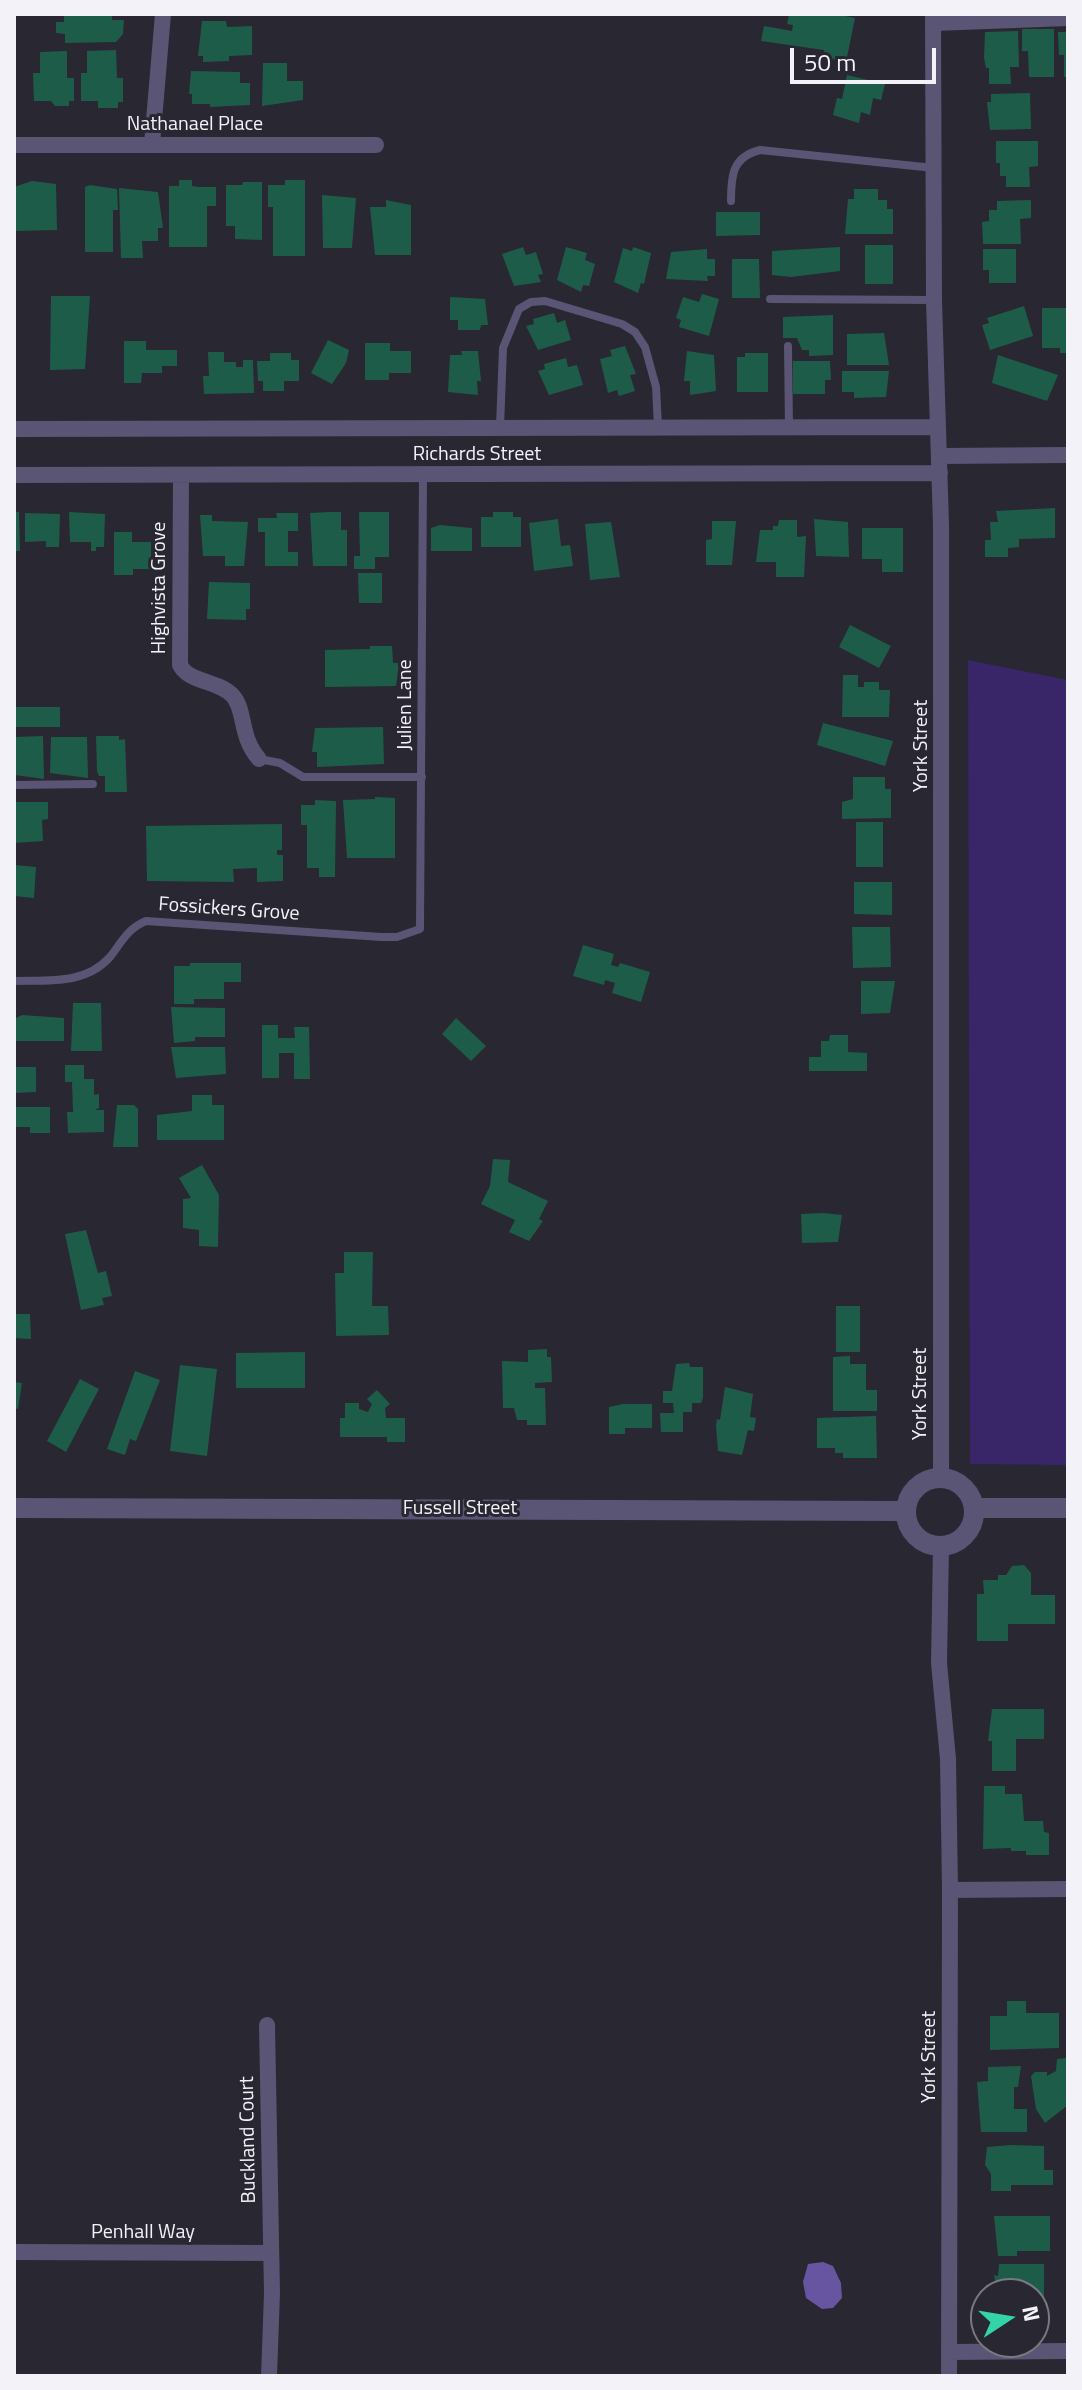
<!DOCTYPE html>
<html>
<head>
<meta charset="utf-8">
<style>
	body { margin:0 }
	#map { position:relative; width:1082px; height:2390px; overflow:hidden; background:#292731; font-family:"Titillium Web",sans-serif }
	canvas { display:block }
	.frame { position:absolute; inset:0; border:16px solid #f3f2f9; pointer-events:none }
	.north { position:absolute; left:970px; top:2278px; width:80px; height:80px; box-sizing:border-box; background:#292731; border:2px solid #7a7881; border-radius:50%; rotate:78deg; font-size:22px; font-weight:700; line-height:32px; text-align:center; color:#f3f2f9 }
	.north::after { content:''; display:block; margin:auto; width:28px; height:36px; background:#32d4a8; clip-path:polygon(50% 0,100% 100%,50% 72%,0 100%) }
	.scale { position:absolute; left:790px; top:48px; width:146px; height:36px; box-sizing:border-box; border:4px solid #f3f2f9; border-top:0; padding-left:10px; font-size:24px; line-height:28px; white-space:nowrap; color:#f3f2f9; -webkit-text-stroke:6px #292731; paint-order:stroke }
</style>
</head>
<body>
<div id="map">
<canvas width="1082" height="2390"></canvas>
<div class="frame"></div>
<div class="north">N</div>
<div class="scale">50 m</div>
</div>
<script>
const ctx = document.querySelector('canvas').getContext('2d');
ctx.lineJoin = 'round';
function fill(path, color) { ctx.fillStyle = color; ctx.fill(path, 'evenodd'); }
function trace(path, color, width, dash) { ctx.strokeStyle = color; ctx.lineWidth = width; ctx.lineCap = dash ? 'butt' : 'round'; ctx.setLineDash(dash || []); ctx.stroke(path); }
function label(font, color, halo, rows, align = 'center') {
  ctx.font = font + ' "Titillium Web",sans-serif'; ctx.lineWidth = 6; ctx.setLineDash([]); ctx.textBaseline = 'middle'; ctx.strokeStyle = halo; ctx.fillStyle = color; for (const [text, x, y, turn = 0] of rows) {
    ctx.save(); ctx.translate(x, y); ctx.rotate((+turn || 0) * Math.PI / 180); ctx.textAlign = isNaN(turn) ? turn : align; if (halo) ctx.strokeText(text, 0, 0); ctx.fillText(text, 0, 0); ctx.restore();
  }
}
fill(new Path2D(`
	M968,660L1068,680V1465L970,1464Z`), '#392668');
fill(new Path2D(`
	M823,2262L833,2266L841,2283L842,2298L833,2308L822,2309L806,2298L803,2282L808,2264Z`), '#6855a1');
fill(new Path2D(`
	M64,14H112V20H124L123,34L116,42L65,43V34L56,33V22H64Z
	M789,14H836L855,18L846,62L823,57L824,50L761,41L764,26L792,31L793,25L787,24Z
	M202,21H226L227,27L252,26V55L229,56V61L203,62V56H198Z
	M1022,29H1054V77H1029L1028,51H1022Z
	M1018,31L1019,67H1010L1011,84H989V68H986L984,58L985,32Z
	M1058,32H1068V77H1064V55H1059Z
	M116,50L117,78H123V102H118V108H98V101H81V73H87V51Z
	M67,51V78H74V101H69V106H55L51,101H34L33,73H40V52Z
	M263,63H287V81H303V100L262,106Z
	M191,71L240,72V83H250V105L210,107V104H192V94H189Z
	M847,75L885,84L881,100L873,98L870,115L861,112L859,123L833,115L837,98L842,99Z
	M1030,93L1031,129L990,130L987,102H991V94Z
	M996,141H1038V166L1029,167L1030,187H1006V176H1000V163H996Z
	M179,180H192V186L199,187H216V206H207V247H169V186H179Z
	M285,180H305V256H273V207H268V185H285Z
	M32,181L56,184L57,230L14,231V187Z
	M243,182H262V240L235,239V226H226V185H242Z
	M90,185L117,189L118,210H113V252H85V187Z
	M119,188L158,192L163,228H158V241H142L143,258H121Z
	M854,189H878V200H887V209H893V234H845L848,199H854Z
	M322,195L356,198L352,248H323Z
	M386,200L411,205V255H375L370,207H386Z
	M1031,200V218L1020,219L1021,244H983L982,222L989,221V210H997V201Z
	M716,212H760V235L716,236Z
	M865,245H893V284H865Z
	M523,247L526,255L536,252L543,274L538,275L541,282L514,286L502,254Z
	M566,247L587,253L585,260L595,264L589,286L583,285L581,292L557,280Z
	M633,247L651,253L644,284L641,283L638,293L614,282L623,248L632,251Z
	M840,247V271L791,277L772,275V251Z
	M707,249V259H715V276H707L708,281L666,279L671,252Z
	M983,249H1016V283H989V270H983Z
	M732,259H759L760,298H732Z
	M702,294L719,299L709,336L679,327L681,320L676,318L683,297L699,302Z
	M51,296H90L85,369L50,370Z
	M450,297L485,299L488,325H481L480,330H458V320H450Z
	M1024,306L1033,336L990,350L982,325L989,323L987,318Z
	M1042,308H1068V353H1060V348H1042Z
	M554,313L557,323L565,320L571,340L538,350L526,326L534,324L533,319Z
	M833,315V355L809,356V350H802L797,338H783V317Z
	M884,333L889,365H847V334Z
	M328,340L349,350L346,363L332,384L311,373Z
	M124,341H146V350H177V366H162V373H142L141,383H124Z
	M365,343H390V351H411V373H389V380H365Z
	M625,346L636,374L630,375L635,391L619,396L617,390L608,393L600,359L612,356L610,350Z
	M461,351H478L481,381H477L478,395L448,392L450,355H462Z
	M687,351L714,355L716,391L690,395V381H684Z
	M208,352H224V362H236V367H243V360H253L254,393L204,394L203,376H209Z
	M270,353H291V360H299V381H284V391H263V381H258L257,361H270Z
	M745,353H768V392H737V357H745Z
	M998,355L1058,375L1047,401L992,383Z
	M566,358L568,367L577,365L583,385L549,395L538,371L545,369L544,364Z
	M793,361H830L831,380H825V394H793Z
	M842,371H889L886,397L854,398V392H842Z
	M1055,508V538L1019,539V547L1008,548V557H985V540H991L990,522H998L996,511Z
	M14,512H19L20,551H14Z
	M69,512L105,514L104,547H96V551H91V542H70Z
	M329,512H341V530H347V566H313L310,513Z
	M359,512H389V557H375V569H354V556H360Z
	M493,512H513V517H521V547H481V517H493Z
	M25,513L60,514L59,547H46V541L25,542Z
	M276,513H298V531H288V552H298V566H265V532H258V518H277Z
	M200,515H212V521L248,522L244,566H225V556H203Z
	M558,519L561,546L570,545L573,566L534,571L529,523Z
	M814,519L848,522L849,557L816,556Z
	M779,520H797V537L806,536L804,577H776V562H756L760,530H773V526H778Z
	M712,521H736L732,565H706V540L712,539Z
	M611,522L620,577L590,580L585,524Z
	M440,525L472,528V551H431V528Z
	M862,528H903V572H882V559H862Z
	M114,532H132V542H151V569H133V575H114Z
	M358,573H382V603H359Z
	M209,582L250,583V609H246V620L207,619Z
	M850,625L891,646L879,668L839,647Z
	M370,646H392L393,663H399L396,686L325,687V650L370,649Z
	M843,675H858V687H864V682H879V690H890L889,717H842Z
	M14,707H60V727H14Z
	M823,723L893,741L885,766L817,745Z
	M383,727L384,764L317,767V752H312L315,728Z
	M43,736L44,779L15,775L14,737Z
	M96,736H119V740L125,739L127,792H105V776H99L97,771Z
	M51,737H87L88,778L50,773Z
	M853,777H885V789H891V818L842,819V802L853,799Z
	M375,797L395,798V858H347L343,800L375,799Z
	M315,800L336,801L335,877H319V868H307V825H301V805H315Z
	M14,802H48V819L42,820L43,841L14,843Z
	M856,822H883V867H856Z
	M282,824V850H277V855H283V881L257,882V868L233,869L234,882L147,881L146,826Z
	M14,865L36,867L34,898L14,896Z
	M854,882H892V915L854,914Z
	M852,927H890L891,967L853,968Z
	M583,945L614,954L611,965L618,967L620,963L650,972L641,1002L612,993L615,983L605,980L604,985L573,976Z
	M190,963H241V982H224V999H194V1004H174V966H190Z
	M861,981H895L890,1013L861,1014Z
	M73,1003H101L102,1051H71Z
	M171,1007L225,1008V1037H195V1041L174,1043Z
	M22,1015L64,1018V1041H16V1018Z
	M456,1018L486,1046L471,1061L442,1034Z
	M262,1025H278V1038H295L294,1027H309L310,1079H294V1053H279V1078H262Z
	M830,1035H848V1052L867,1053V1071H809V1057H821V1041H829Z
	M171,1047H225L226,1074L176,1078Z
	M65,1065H84V1079H94V1095L99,1094V1108L95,1110H104V1132L68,1133L67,1112H73L72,1082H65Z
	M14,1067H36V1092L14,1093Z
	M192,1095H212V1105H224V1140H157V1115L192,1111Z
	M117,1105H134L138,1109V1147H113Z
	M14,1107H50V1133H30V1127H14Z
	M493,1159L510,1160L508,1182L548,1201L539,1219L543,1221L529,1241L509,1232L515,1220L481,1204L490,1186Z
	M202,1165L219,1195L218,1247L199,1246V1230L183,1228V1199L191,1198L179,1178Z
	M823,1213L842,1215L838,1242L802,1243L801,1214Z
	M86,1230L98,1273L106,1271L112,1296L102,1298L104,1305L81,1310L65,1234Z
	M344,1252H373L372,1306H388L389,1335L336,1336L335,1273H344Z
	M836,1306H860V1352H836Z
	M14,1314H30L31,1339L14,1338Z
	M547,1349V1357H551L552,1382L535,1383V1388H545L546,1425H527V1420H517L514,1408H503L502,1361L528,1362V1350Z
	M305,1352V1388H236V1353Z
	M850,1356V1364H866V1390H877V1411H833V1357Z
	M689,1363L690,1367H703V1398L701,1403H692V1412H683V1432H661L660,1413H674L673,1403H663V1391H672L676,1364Z
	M180,1365L217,1369L207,1456L170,1451Z
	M135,1371L160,1380L136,1441L130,1439L125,1455L107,1449Z
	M80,1379L99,1389L66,1452L47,1441Z
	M14,1382L22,1383L18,1409L14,1408Z
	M725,1387L753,1394L750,1417L756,1418L754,1431L748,1430L742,1455L718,1451L716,1426L717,1419L720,1420Z
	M377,1390L390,1404L385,1408L386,1418H405V1442H387V1437H340V1418H345V1403H359V1409L368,1412L372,1404L367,1399Z
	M623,1404H652V1428H625V1434H609V1407Z
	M876,1416L877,1458H843V1453H835V1448H817V1418Z
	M1024,1565L1031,1573V1595H1055V1624H1008V1641H977V1594H984L983,1580H998V1575H1006L1012,1566Z
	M992,1709H1044V1739H1016V1771H992V1741H988Z
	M984,1786H1005V1794H1022L1024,1821H1043L1044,1832L1049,1833V1855H1026V1851H1011V1848L983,1849Z
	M1007,2001H1026V2013H1059V2048L990,2050V2016H1007Z
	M1068,2058V2105L1045,2123L1036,2109L1031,2076L1035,2072H1047V2076L1056,2071L1057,2059Z
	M1021,2066L1018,2087H1014V2109H1027V2132H981L977,2082L988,2081V2067Z
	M1011,2145L1044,2146V2170H1053V2185H1011V2191H991V2174L985,2165L987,2147Z
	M994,2216H1050V2251H1017V2256H998Z
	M999,2264H1044V2298H1034V2294H998L994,2275L998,2276Z`), '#1e5c4a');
trace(new Path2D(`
	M731,201C731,176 732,157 760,150L934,168
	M770,299L934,300
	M788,346L789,427
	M500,427L503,348L519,309L531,302L545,301L622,324L635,332L645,347L656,387L658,427
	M259,759L280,763L303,777H422
	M14,785L93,784
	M14,981C48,980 85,985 110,957C121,943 128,928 146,921L381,937H397L420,929L423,475`), '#5a5475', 8);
trace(new Path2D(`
	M933,14L934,300L941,525V1478
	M934,23L1068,18
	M152,144L163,14
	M14,145H376
	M14,429L937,427
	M939,456L1068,455
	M14,475L940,473
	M181,475L180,665C189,683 219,680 233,696C246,711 239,736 259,759
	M941,1546L939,1663L948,1759L950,1890L949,2376
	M950,1890L1068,1889
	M267,2025L272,2293L269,2376
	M14,2252L271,2253
	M949,2352L1068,2351`), '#5a5475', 16);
trace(new Path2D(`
	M906 1512a34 34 0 1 1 68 0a34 34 0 1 1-68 0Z
	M14,1508L906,1511
	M974,1508H1068`), '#5a5475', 20);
label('20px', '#f3f2f9', '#292731', [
	["Nathanael Place",195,125],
	["Richards Street",477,455],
	["Highvista Grove",160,588,-90],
	["Julien Lane",406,705,-90],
	["York Street",922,746,-90],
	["Fossickers Grove",229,910,4],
	["York Street",921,1394,-90],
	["Fussell Street",460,1509],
	["York Street",930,2057,-90],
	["Buckland Court",249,2140,-91],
	["Penhall Way",143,2233]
]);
</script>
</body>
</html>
